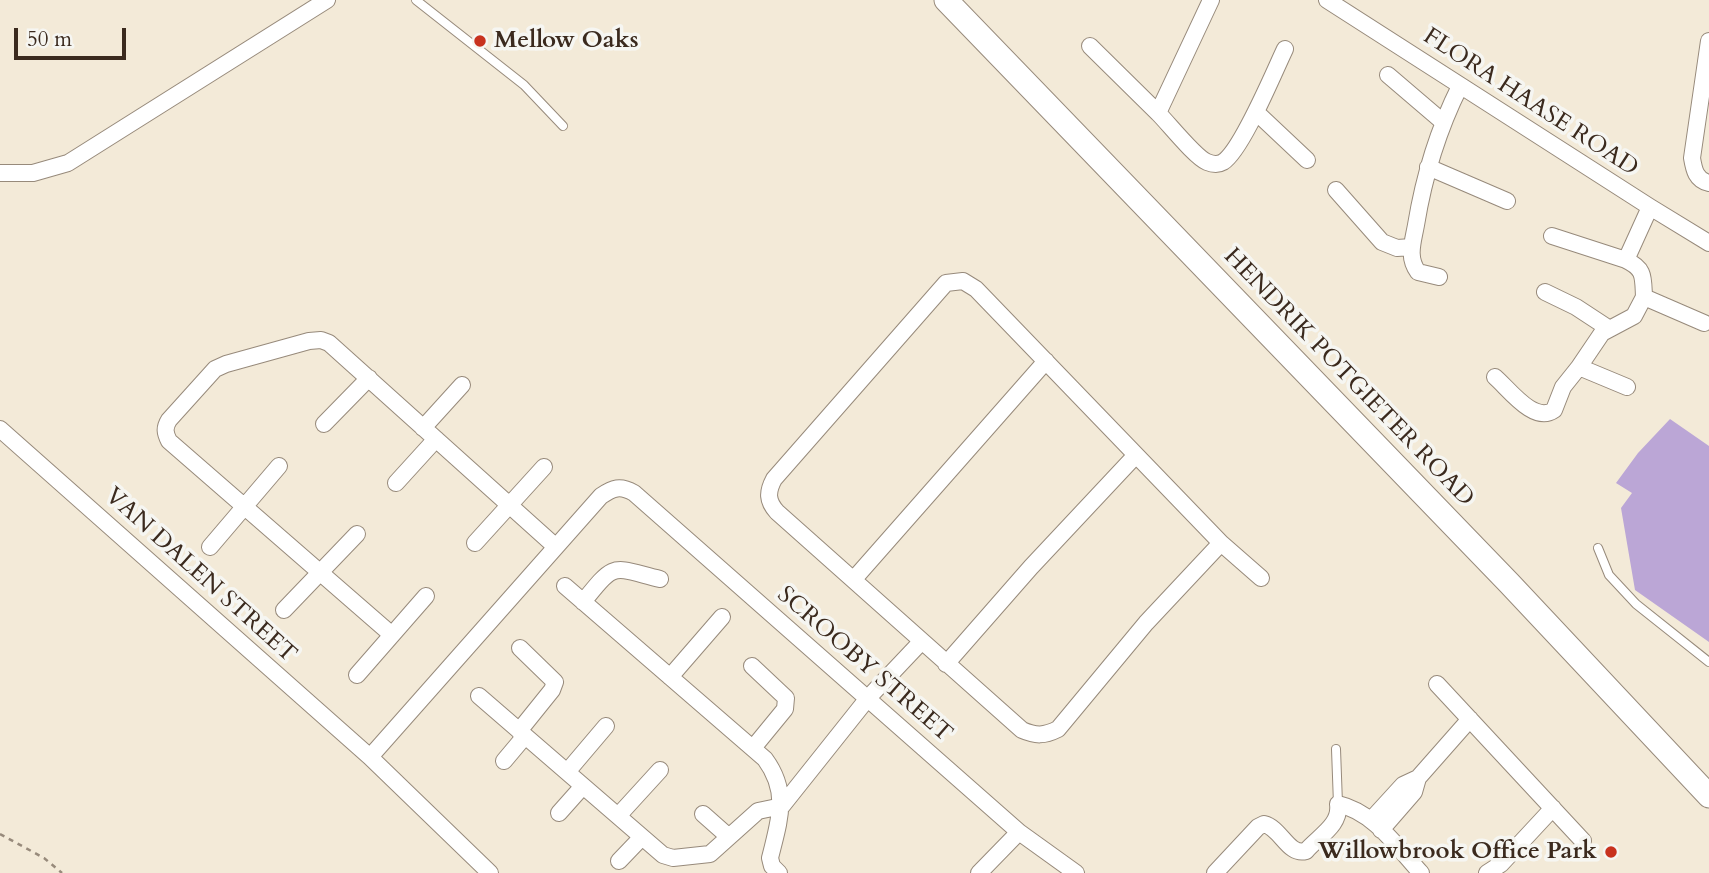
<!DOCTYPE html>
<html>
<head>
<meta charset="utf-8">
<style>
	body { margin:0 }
	#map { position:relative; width:1709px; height:873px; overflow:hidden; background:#f3ead8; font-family:Cardo,serif }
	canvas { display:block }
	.scale { position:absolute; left:14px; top:28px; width:112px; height:32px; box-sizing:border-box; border:4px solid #3b2a1e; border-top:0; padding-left:9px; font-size:21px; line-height:24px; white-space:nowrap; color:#3b2a1e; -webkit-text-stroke:5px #f6f6f2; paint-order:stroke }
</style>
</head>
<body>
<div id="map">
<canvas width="1709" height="873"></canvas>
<div class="scale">50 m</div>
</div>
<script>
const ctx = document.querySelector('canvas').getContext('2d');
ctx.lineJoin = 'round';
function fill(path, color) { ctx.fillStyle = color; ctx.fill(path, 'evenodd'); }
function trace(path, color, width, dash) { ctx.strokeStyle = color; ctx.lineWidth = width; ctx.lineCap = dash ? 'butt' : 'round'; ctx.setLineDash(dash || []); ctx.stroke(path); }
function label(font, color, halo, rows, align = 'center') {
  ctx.font = font + ' Cardo,serif'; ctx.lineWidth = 7; ctx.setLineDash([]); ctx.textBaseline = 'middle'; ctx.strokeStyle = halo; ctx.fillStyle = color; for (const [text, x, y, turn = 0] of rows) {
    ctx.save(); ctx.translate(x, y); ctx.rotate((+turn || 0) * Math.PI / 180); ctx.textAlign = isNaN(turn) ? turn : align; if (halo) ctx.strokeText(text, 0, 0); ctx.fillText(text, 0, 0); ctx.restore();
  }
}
fill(new Path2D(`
	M1670,419L1709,446V642L1635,590L1621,508L1632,493L1616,483L1638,453Z`), '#bba6d6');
const service = new Path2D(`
	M416,0L524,85L563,126
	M1598,548L1609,575L1636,604L1709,662
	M1336,749L1338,804`);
const minor = new Path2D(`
	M1211,0L1158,113C1169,124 1195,157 1207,162C1212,164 1218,165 1223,162C1242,150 1274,72 1285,49
	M1327,0L1650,207L1709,243
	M1709,41L1692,158C1694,170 1696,180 1709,183
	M1090,46L1158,113
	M1388,75L1443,122
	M1256,112L1307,160
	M1428,167L1507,201
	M0,173H33L68,163L327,0
	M1336,190L1382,242L1397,248L1412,247
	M1650,207L1626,260C1645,269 1643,277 1644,297L1704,323
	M1552,236L1626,260
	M1439,277L1418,272C1407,257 1413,242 1416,225C1424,176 1438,130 1460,86
	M1545,292L1576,307L1608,328
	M1495,377C1509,389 1534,424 1554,410L1563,387L1579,367
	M1627,387L1579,367L1602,333L1634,316L1644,297
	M324,424L369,378
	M423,428L462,385
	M0,429L370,757L490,873
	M396,483L436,439
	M475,543L544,467
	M1221,543L1146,623L1058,729C1044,736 1036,736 1022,730L777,512C767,501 767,492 774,479L946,283L963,281L976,289L1221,543L1261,578
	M210,547L279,466
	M854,579L1046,361
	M565,586L765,759C790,793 779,821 770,858L772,866L779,873
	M583,602C616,561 611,567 660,579
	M284,610L357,534
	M392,635L169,441C165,433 164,428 169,420L215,369L226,364L309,341L321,340L329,343L556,547
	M946,664L1031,567L1136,455
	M752,666L786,698L785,709L753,748
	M357,675L426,596
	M670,677L722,617
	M1437,684L1583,841
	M479,696L663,855L673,858L710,854L758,811L782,806
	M519,731L552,690L555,682L520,648
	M370,757L601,496C613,488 620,485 634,493L1019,832L1076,873
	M504,761L525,736
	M567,772L606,726
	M782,806L868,698L921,642
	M559,813L583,786
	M703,814L729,837
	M618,816L660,770
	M1371,820L1403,785L1418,778L1470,719
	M1381,830L1414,792L1418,778
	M619,861L642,837
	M979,873L1019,832
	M1215,873L1258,827L1264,824C1281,828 1288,856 1306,851C1319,836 1341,825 1338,804C1374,812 1397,847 1421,873
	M1487,873L1501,864L1553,808`);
const secondary = new Path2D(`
	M946,0L1509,583L1709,796`);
trace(service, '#978a7b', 10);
trace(minor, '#978a7b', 18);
trace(secondary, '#978a7b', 25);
trace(new Path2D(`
	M0,834L44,858L62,873`), '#978a7b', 2.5, [5, 5]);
trace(service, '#fff', 8);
trace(minor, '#fff', 16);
trace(secondary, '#fff', 23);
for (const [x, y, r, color] of [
	[480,41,7,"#c8321e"],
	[1611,852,7,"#c8321e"]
]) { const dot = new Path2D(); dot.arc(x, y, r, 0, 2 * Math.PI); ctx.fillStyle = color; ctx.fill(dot); trace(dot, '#f6f6f2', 2.5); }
label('bold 24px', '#3b2a1e', '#f6f6f2', [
	["Mellow Oaks",494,41],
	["Willowbrook Office Park",1597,852,"right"]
], 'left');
label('24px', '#3b2a1e', '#f6f6f2', [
	["FLORA HAASE ROAD",1530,103,33],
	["HENDRIK POTGIETER ROAD",1348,378,46],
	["VAN DALEN STREET",200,576,42],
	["SCROOBY STREET",864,665,41]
]);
</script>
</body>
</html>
